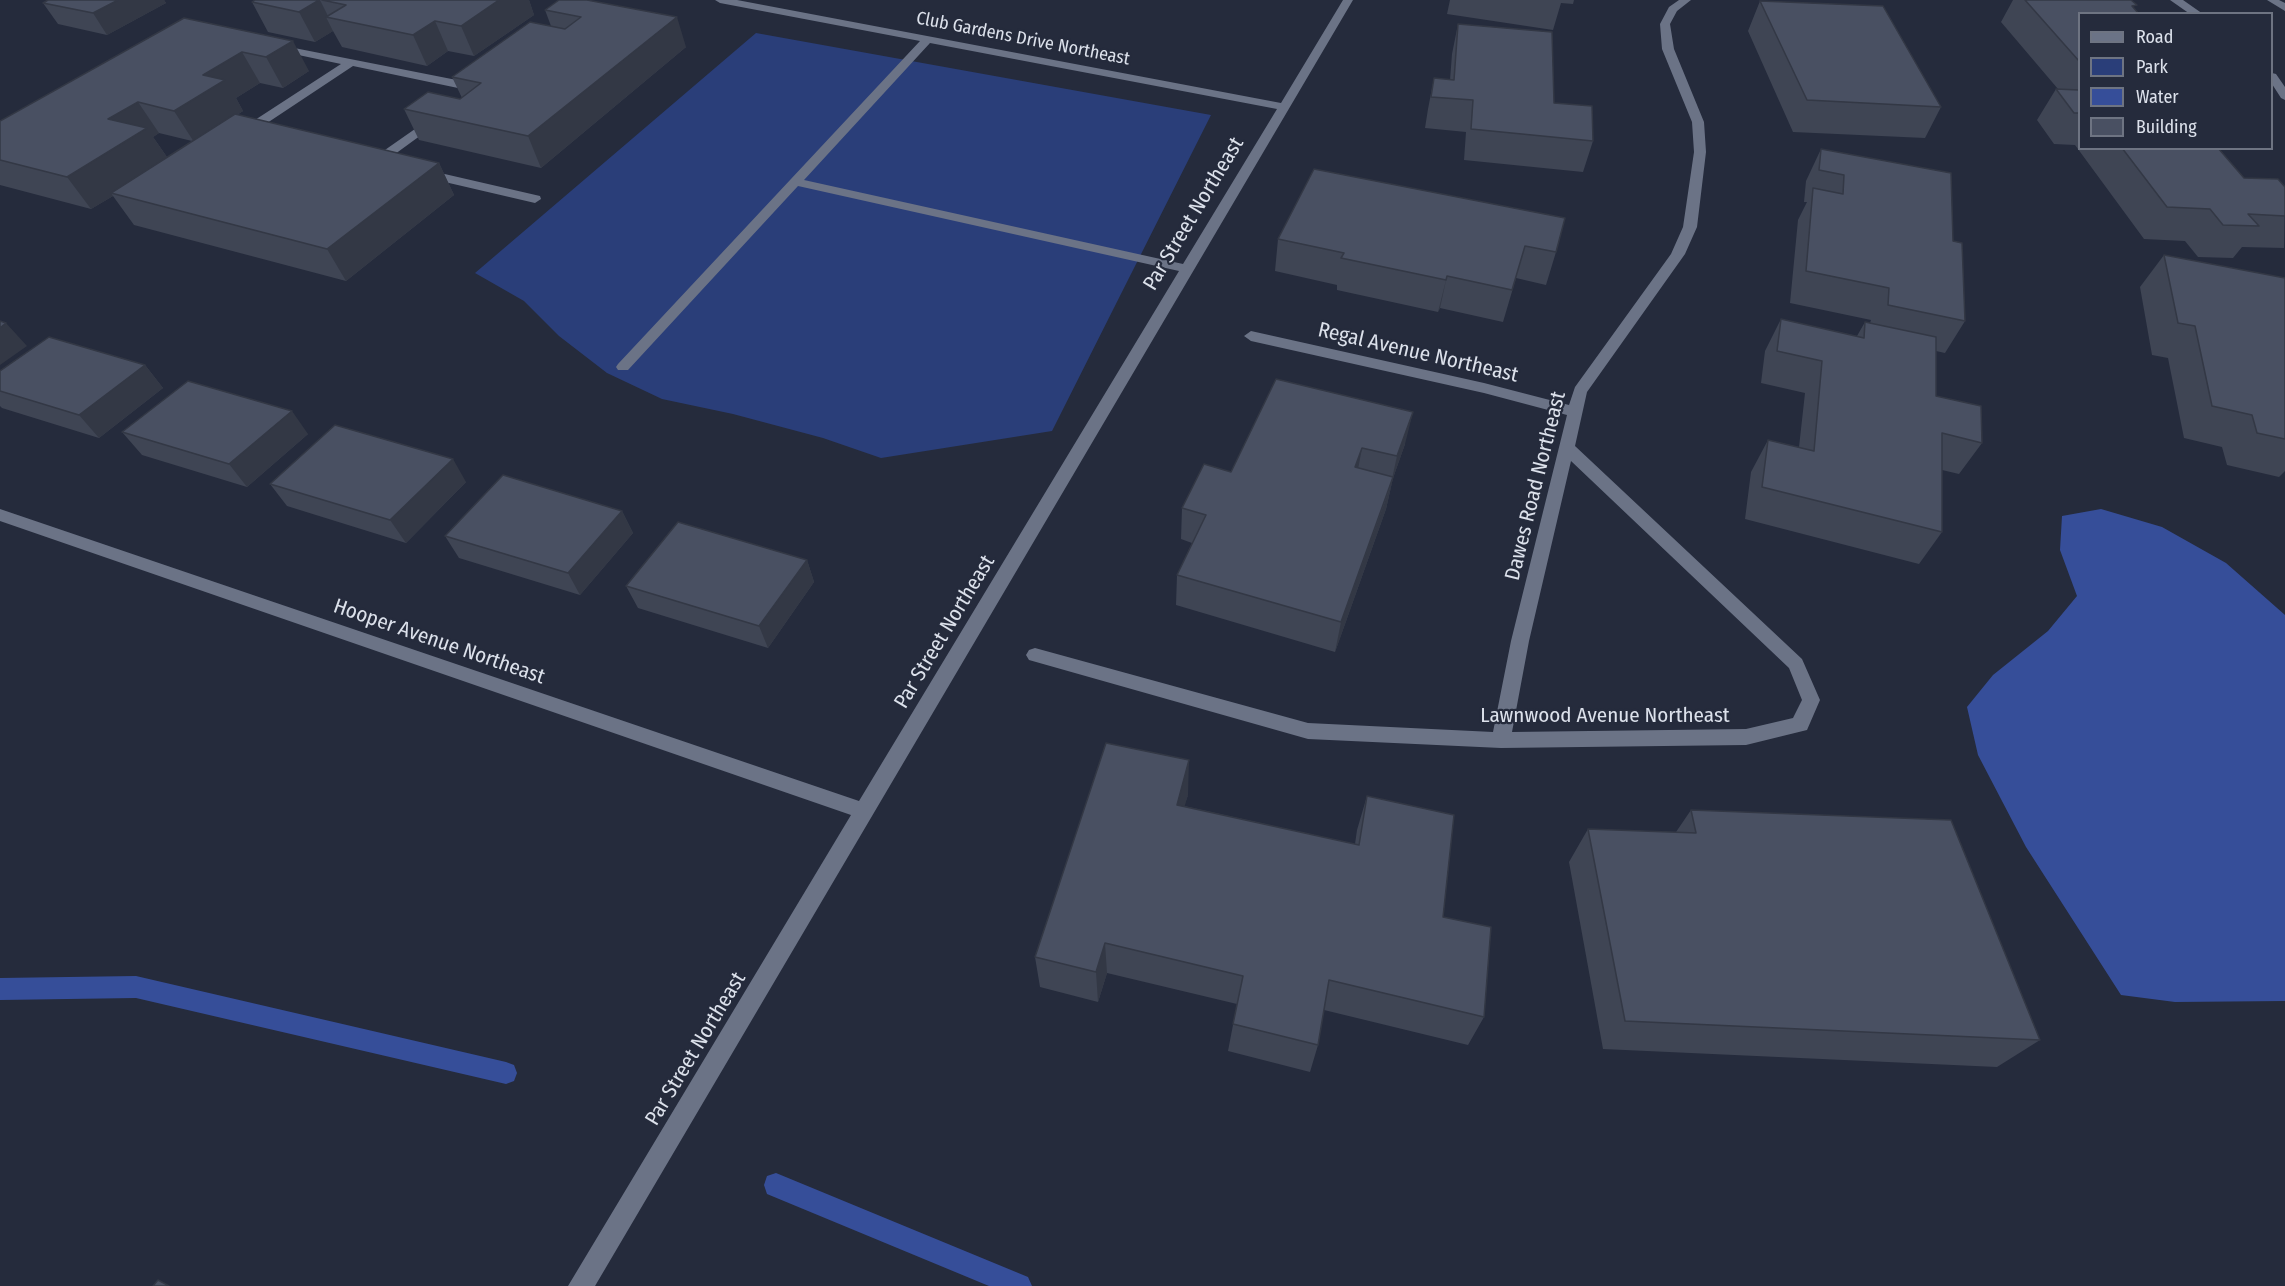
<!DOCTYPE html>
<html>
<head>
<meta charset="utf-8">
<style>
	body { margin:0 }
	#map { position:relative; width:2285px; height:1286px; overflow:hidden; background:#252b3c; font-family:"Fira Sans Condensed",sans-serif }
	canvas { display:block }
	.legend { position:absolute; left:2078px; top:12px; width:195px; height:138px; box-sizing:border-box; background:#252b3c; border:2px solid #6e7482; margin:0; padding:8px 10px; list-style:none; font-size:18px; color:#dce1eb }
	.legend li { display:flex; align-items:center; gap:12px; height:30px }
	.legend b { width:30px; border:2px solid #6e7482 }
</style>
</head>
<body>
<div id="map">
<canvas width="2285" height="1286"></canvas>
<ul class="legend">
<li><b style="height:8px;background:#6b7386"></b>Road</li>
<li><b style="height:16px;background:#2a3e79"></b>Park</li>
<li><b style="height:16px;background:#364e99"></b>Water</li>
<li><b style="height:16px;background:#495062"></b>Building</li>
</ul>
</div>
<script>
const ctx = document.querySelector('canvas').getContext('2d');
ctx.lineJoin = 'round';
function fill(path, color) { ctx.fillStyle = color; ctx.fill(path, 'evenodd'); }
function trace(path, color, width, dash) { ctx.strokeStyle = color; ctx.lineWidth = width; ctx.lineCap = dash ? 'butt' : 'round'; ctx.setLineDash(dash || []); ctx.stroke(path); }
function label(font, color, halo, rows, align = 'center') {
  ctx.font = font + ' "Fira Sans Condensed",sans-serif'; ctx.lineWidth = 4.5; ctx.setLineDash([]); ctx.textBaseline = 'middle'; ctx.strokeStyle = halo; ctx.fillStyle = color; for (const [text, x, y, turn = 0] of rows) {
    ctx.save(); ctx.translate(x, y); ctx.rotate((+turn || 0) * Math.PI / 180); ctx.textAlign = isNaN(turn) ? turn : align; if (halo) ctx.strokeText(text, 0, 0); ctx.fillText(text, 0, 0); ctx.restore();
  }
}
fill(new Path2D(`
	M756,33L1211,115L1052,431L881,458L823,438L733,414L662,399L607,373L559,336L524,301L475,273Z`), '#2a3e79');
fill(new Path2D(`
	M2101,509L2162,527L2226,563L2285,615V1001L2175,1002L2121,995L2026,847L1978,755L1967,707L1993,675L2048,631L2077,596L2060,550L2062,516Z`), '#364e99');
fill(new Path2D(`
	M136,976L506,1062L514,1065L517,1073L514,1081L506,1084L136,998L0,1000V978Z
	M776,1173L1028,1277L1032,1286H989L767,1194L764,1185L767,1176Z`), '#364e99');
fill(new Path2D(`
	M715,0H737L1281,103L1343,0H1353L595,1286H568L851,815L0,521V509L859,801L1179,271L798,186L628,370H618L616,367L618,364L920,41L720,3ZM930,43L1277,109L1183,264L804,180Z
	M1679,0H1691L1677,11L1670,24L1674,49L1704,122L1706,152L1697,227L1685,254L1587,392L1575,446L1802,659L1820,700L1807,730L1746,745L1501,748L1308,739L1029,660L1026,655L1029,650L1035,648L1308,723L1493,732L1511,641L1567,415L1484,393L1251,341L1244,336L1251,331L1484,383L1569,405L1575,387L1671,254L1683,227L1694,152L1692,122L1662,49L1660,24L1669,7ZM1571,461L1789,668L1802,700L1793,718L1746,729L1512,732L1529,641Z
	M2170,0H2183L2203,14H2190Z
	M2267,0H2279L2285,3V11Z
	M274,44L477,84L483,88L477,92L353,66L246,137H238V131L341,64L270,49L268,47Z
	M2272,73L2276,74L2285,87V100L2281,98L2272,84Z
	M435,115L439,116V122L380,165H372L370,162L372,159Z
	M423,169L540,196L541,199L535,203L419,176L417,173L419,170Z`), '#6b7386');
fill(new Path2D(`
	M48,0H164L166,3L107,35L58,24L43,3Z
	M255,0H529L534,15L474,56L448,51L427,66L342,47L333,31L315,42L268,32L252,2Z
	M559,0L686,47L541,168L419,140L404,109L460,99L462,98L452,77L551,26L545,10Z
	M1450,0H1574L1573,4L1561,3L1553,30L1447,14Z
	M2013,0H2131L2079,14V148H2220L2219,149L2244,178L2285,187L2284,248L2242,247L2233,258L2198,257L2185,241L2144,239L2075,145L2054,144L2037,120L2056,89H2058L2001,22Z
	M1760,1L1941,107L1925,138L1793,132L1748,31Z
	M184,18L309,71L283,88L260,83L236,98L243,111L237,115L439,163L454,195L346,281L134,225L113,196L91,209L0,185V121ZM159,133L192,141L167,157L153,137Z
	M1458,24L1554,103L1593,141L1583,172L1464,160L1466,132L1425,128L1428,109L1434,78L1450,80L1452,54Z
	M1821,149L1953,241L1965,321L1945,353L1936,351V396L1982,443L1959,474L1942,470V532L1919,564L1745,519L1751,472L1768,440L1799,447L1805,393L1761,383L1765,351L1781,319L1857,336L1865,322L1870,323L1871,320L1790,303L1798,220L1807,202H1804L1806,181Z
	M1314,169L1556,252L1546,285L1516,278L1503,322L1440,308L1438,312L1337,290V285L1275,271L1278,239Z
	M2164,255L2285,278V471L2279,477L2227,465L2222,447L2184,438L2168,358L2152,355L2140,287Z
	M145,365L163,388L99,438L2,408L0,406V371Z
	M1276,379L1405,444L1393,478L1386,509L1335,652L1176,605L1177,575L1192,543L1181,539L1182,508L1231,472Z
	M122,432L308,434L247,487L142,455Z
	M466,482L406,543L287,506L270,484Z
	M622,511L633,533L580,595L459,558L445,536Z
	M807,560L814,582L768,648L638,608L626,586Z
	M1188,795L1184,806L1355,844L1357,830L1367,796L1443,917L1484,1017L1468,1045L1324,1010L1318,1045L1310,1072L1228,1051L1237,1004L1107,973L1098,1002L1040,987L1035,957Z
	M1691,810L2040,1040L1997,1067L1603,1049L1569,862L1588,829L1676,832Z`), '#3f4554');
fill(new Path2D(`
	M118,0H164L166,3L107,35L93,13Z
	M319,0H320L329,18L326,17L333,31L315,42L299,12Z
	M499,0H529L534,15L474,56L461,26Z
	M677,17L686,47L541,168L528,136Z
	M435,21L448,51L427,66L413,35Z
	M293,41L309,71L283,88L266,57Z
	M242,52L260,83L236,98L243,111L194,142L174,111L203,75Z
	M138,102L159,133L153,137L169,160L111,193L113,196L91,209L67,177L108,119Z
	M439,163L454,195L346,281L327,249Z
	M1447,276L1440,308L1438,312Z
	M6,323L27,346L0,365V328Z
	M145,365L163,388L99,438L79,415Z
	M292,411L308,434L247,487L229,464Z
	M1413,412L1405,444L1393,478L1386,509L1335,652L1341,622L1390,488L1397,456Z
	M1362,448L1356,480L1355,467Z
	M453,459L466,482L406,543L390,520Z
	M622,511L633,533L580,595L568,573Z
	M807,560L814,582L768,648L759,626Z
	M1189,760L1188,795L1175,838L1177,805Z
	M1105,943L1107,973L1098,1002L1096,972Z`), '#333845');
const building = new Path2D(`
	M48,0H118L93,13L43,3Z
	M255,0H319L299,12L252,2Z
	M322,0H499L461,26L435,21L413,35L326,17L346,5Z
	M559,0H587L677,17L528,136L404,109L428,92L460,99L481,83L452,77L530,22L565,29L581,17L545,10Z
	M2025,0H2131L2137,5L2132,6L2139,14H2079V61Z
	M1760,1L1883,6L1941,107L1807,100Z
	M184,18L293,41L266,57L242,52L203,75L225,80L174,111L138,102L108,119L147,128L67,177L0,160V121Z
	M1458,24L1552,32L1554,103L1592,106L1593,141L1471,129L1473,100L1431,97L1434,78L1454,80Z
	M2056,89L2079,90V113H2074Z
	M235,114L439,163L327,249L111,193Z
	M2122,148H2218L2244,178L2278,179L2285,187V216L2248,214L2259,226L2223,225L2210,209L2167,207Z
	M1821,149L1951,173L1953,241L1962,243L1965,321L1888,305L1889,288L1806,271L1813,188L1843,194L1844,175L1819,170Z
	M1314,169L1565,218L1556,252L1525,246L1512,290L1447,276L1446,280L1341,258L1344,253L1278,239Z
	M2164,255L2285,278V439L2257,433L2252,415L2212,406L2195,326L2178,323Z
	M1781,319L1864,338L1865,322L1936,337V396L1981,406L1982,443L1942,433V532L1762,487L1768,440L1814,451L1822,361L1777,351Z
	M0,321L6,323L0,328Z
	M49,337L145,365L79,415L0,391V371Z
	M1276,379L1413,412L1397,456L1362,448L1355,467L1393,477L1341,622L1177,575L1206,515L1182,508L1204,464L1231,472Z
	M188,381L292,411L229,464L122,432Z
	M335,425L453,459L390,520L270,484Z
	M503,475L622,511L568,573L445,536Z
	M678,522L807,560L759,626L626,586Z
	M1106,743L1189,760L1177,805L1359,845L1367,796L1454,815L1443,917L1491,927L1484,1017L1329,980L1318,1045L1233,1024L1243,976L1105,943L1096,972L1035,957Z
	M1691,810L1951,820L2040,1040L1625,1021L1588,829L1696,833Z
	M158,1280L169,1286H153Z`);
fill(building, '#495062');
trace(building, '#333845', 1.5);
label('18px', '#dce1eb', '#252b3c', [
	["Club Gardens Drive Northeast",1023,39,11]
]);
label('21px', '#dce1eb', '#252b3c', [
	["Par Street Northeast",1194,214,-59],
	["Regal Avenue Northeast",1418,353,13],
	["Dawes Road Northeast",1536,486,-76],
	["Par Street Northeast",945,632,-59],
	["Hooper Avenue Northeast",439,642,19],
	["Lawnwood Avenue Northeast",1605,716],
	["Par Street Northeast",696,1049,-59]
]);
</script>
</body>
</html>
